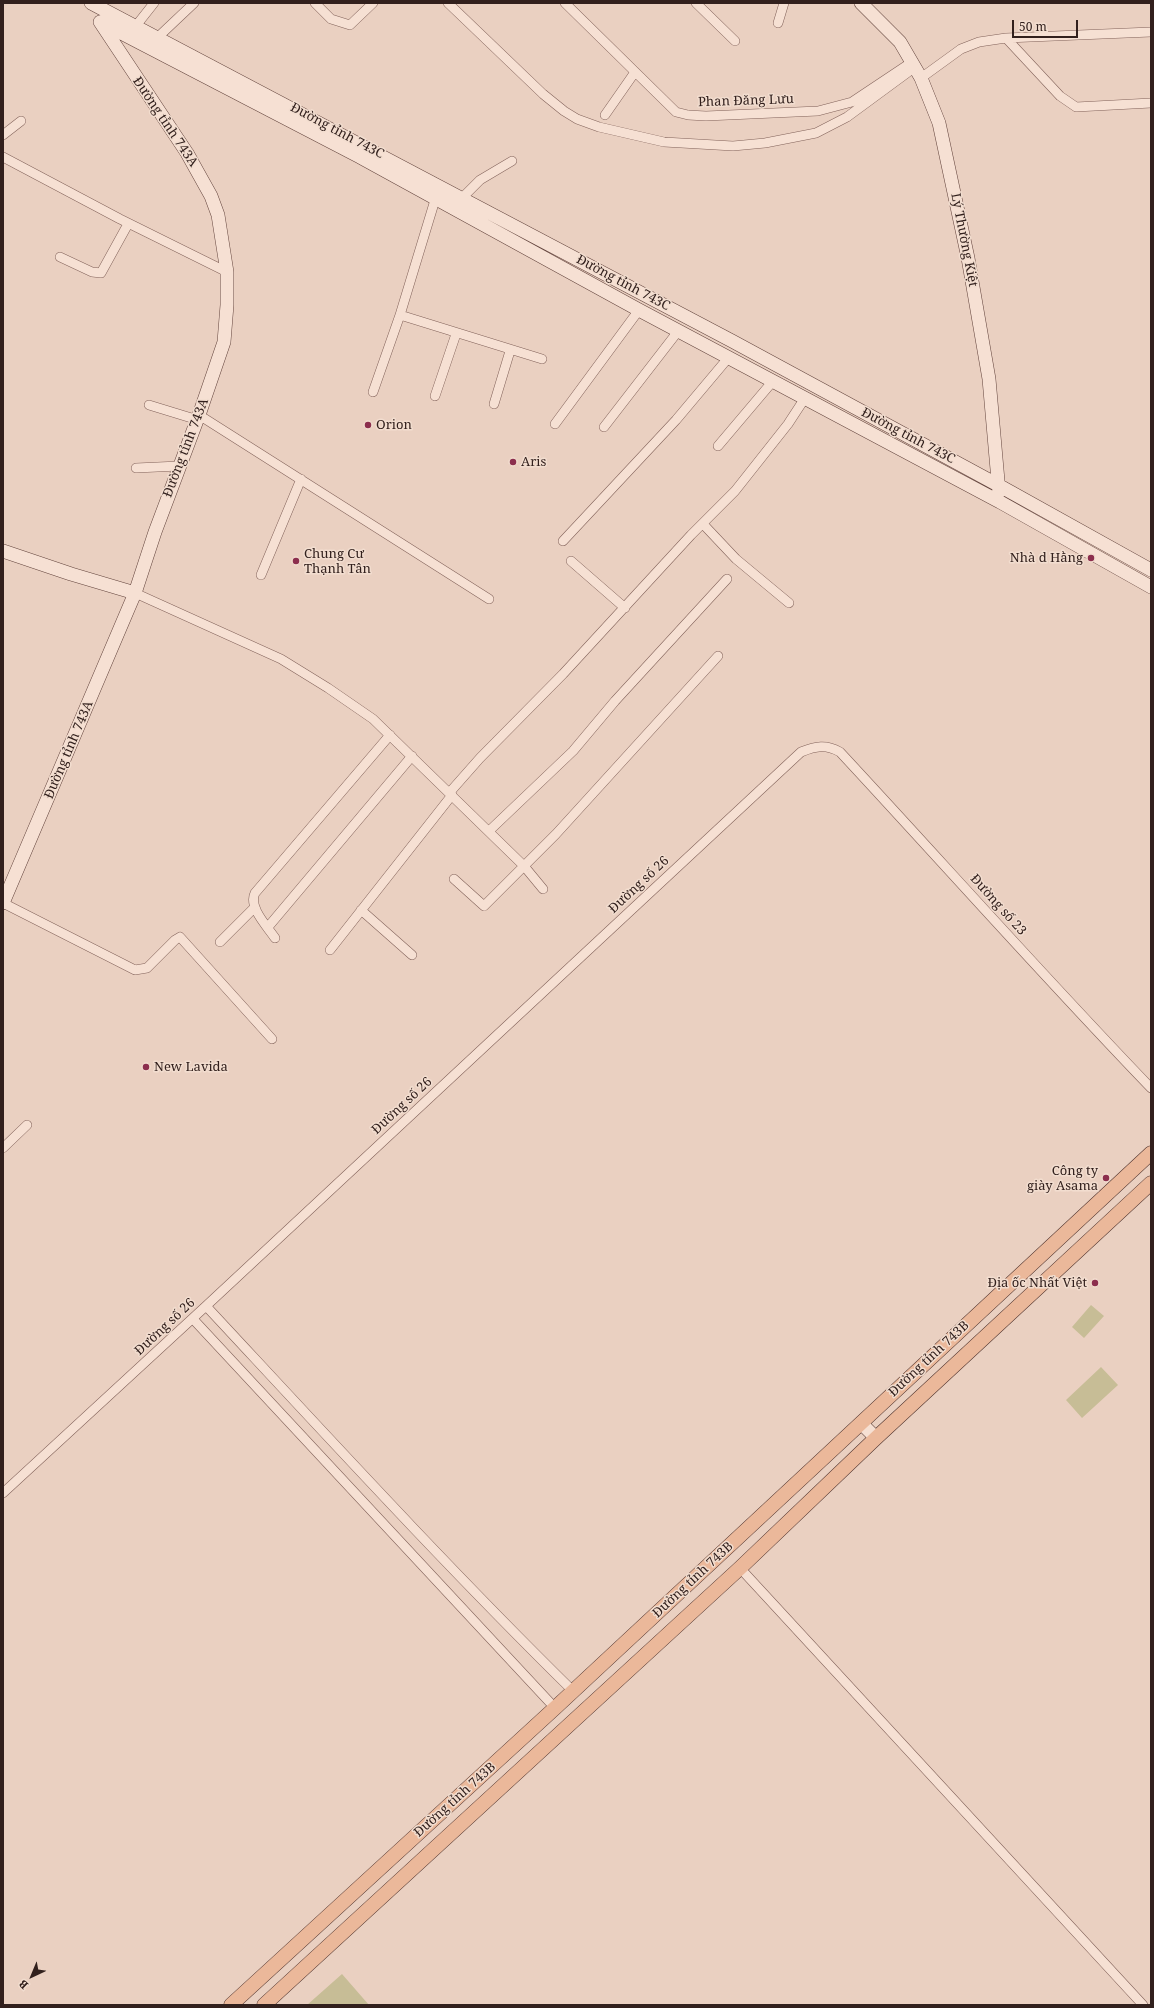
<!DOCTYPE html>
<html>
<head>
<meta charset="utf-8">
<style>
	body { margin:0 }
	#map { position:relative; width:1154px; height:2008px; overflow:hidden; background:#ead0c1; font-family:"Noto Serif",serif }
	canvas { display:block }
	.frame { position:absolute; inset:0; border:4px solid #32201d; pointer-events:none }
	.north { position:absolute; left:12px; top:1956px; width:40px; height:40px; -webkit-text-stroke:3px #f2ddcf; paint-order:stroke; rotate:224deg; font-size:11px; font-weight:700; line-height:16px; text-align:center; color:#32201d }
	.north::after { content:''; display:block; margin:auto; width:14px; height:18px; background:#32201d; clip-path:polygon(50% 0,100% 100%,50% 72%,0 100%) }
	.scale { position:absolute; left:1012px; top:20px; width:66px; height:18px; box-sizing:border-box; border:2px solid #32201d; border-top:0; padding-left:5px; font-size:12px; line-height:14px; white-space:nowrap; color:#32201d; -webkit-text-stroke:3px #f2ddcf; paint-order:stroke }
</style>
</head>
<body>
<div id="map">
<canvas width="1154" height="2008"></canvas>
<div class="frame"></div>
<div class="north">B</div>
<div class="scale">50 m</div>
</div>
<script>
const ctx = document.querySelector('canvas').getContext('2d');
ctx.lineJoin = 'round';
function fill(path, color) { ctx.fillStyle = color; ctx.fill(path, 'evenodd'); }
function trace(path, color, width, dash) { ctx.strokeStyle = color; ctx.lineWidth = width; ctx.lineCap = dash ? 'butt' : 'round'; ctx.setLineDash(dash || []); ctx.stroke(path); }
function label(font, color, halo, rows, align = 'center') {
  ctx.font = font + ' "Noto Serif",serif'; ctx.lineWidth = 3; ctx.setLineDash([]); ctx.textBaseline = 'middle'; ctx.strokeStyle = halo; ctx.fillStyle = color; for (const [text, x, y, turn = 0] of rows) {
    ctx.save(); ctx.translate(x, y); ctx.rotate((+turn || 0) * Math.PI / 180); ctx.textAlign = isNaN(turn) ? turn : align; if (halo) ctx.strokeText(text, 0, 0); ctx.fillText(text, 0, 0); ctx.restore();
  }
}
fill(new Path2D(`
	M1091,1305L1104,1316L1084,1338L1072,1327Z
	M1101,1367L1118,1385L1082,1418L1066,1400Z
	M342,1974L369,2005H307Z`), '#c7bd96');
const street = new Path2D(`
	M315,3L331,19L350,25L373,3
	M448,3L543,94L564,111L577,119L599,127L664,142L733,146L765,143L816,133L847,117L915,67
	M565,3L676,112L688,115L706,116L818,111L852,102L912,62
	M696,3L735,41
	M778,23L784,3
	M135,27L154,3
	M157,38L194,3
	M1006,38L1060,96L1076,107L1151,103
	M921,78L961,49L979,42L1006,38L1151,32
	M605,115L635,72
	M3,135L21,121
	M3,157L120,219L227,272
	M462,198L480,180L512,161
	M60,257L92,272L101,273L128,224
	M400,315L542,359
	M373,392L400,315L435,200
	M435,396L456,334
	M494,404L510,351
	M149,405L198,420
	M199,415L489,599
	M555,424L639,310
	M604,427L679,330
	M718,446L773,381
	M136,468L179,466
	M703,524L736,559L789,603
	M563,541L676,420L729,357
	M571,561L625,608
	M261,575L301,479
	M135,593L281,659L328,688L373,719L524,866L556,834L718,656
	M450,792L480,758L563,674L691,535L735,491L788,424L805,398
	M489,831L573,751L615,701L727,579
	M454,879L484,906L524,866L543,889
	M3,903L135,970L147,968L175,940L180,937L272,1039
	M361,910L412,955
	M268,927L412,756
	M275,938C267,926 248,907 255,893L390,735
	M220,942L255,907
	M330,950L452,795
	M3,1148L27,1125
	M206,1306C327,1436 447,1567 573,1691
	M193,1319L555,1708
	M3,1493L206,1306L801,752C816,746 826,744 840,752C944,864 1045,978 1151,1088
	M740,1568L1143,2005`);
const secondary = new Path2D(`
	M91,3L732,341L998,485L1151,570
	M861,3L900,42L921,78L939,123L968,258L989,379L999,492
	M100,22L360,157L639,310L1000,502L1151,587
	M3,551L71,574L135,593
	M3,903L135,593L155,532L199,415L224,342L227,305V272L218,215L211,196L187,153L100,22
	M861,1423L876,1438`);
const primary = new Path2D(`
	M231,2005L555,1708L1151,1153
	M264,2005L740,1568L876,1438L1151,1183`);
trace(street, '#82625a', 10);
trace(secondary, '#63443d', 14);
trace(primary, '#4f332e', 15);
trace(street, '#f6e0d3', 9);
trace(secondary, '#f6e0d3', 13);
trace(primary, '#ebb89a', 14);
for (const [x, y, r, color] of [
	[368,425,4,"#8c2e4d"],
	[513,462,4,"#8c2e4d"],
	[1091,558,4,"#8c2e4d"],
	[296,561,4,"#8c2e4d"],
	[146,1067,4,"#8c2e4d"],
	[1106,1178,4,"#8c2e4d"],
	[1095,1283,4,"#8c2e4d"]
]) { const dot = new Path2D(); dot.arc(x, y, r, 0, 2 * Math.PI); ctx.fillStyle = color; ctx.fill(dot); trace(dot, '#f2ddcf', 1.5); }
label('13px', '#32201d', '#f2ddcf', [
	["Phan Đăng Lưu",746,101,-2],
	["Đường tỉnh 743A",165,122,56],
	["Đường tỉnh 743C",337,131,28],
	["Lý Thường Kiệt",964,240,79],
	["Đường tỉnh 743C",623,283,28],
	["Đường tỉnh 743C",908,436,28],
	["Đường tỉnh 743A",186,448,-69],
	["Đường tỉnh 743A",69,750,-67],
	["Đường số 26",639,885,-43],
	["Đường số 23",998,905,48],
	["Đường số 26",402,1106,-43],
	["Đường số 26",165,1327,-43],
	["Đường tỉnh 743B",929,1359,-43],
	["Đường tỉnh 743B",693,1580,-43],
	["Đường tỉnh 743B",455,1800,-42]
]);
label('13px', '#32201d', '#f2ddcf', [
	["Orion",376,425],
	["Aris",521,462],
	["Chung Cư",304,554],
	["Thạnh Tân",304,569],
	["Nhà d Hằng",1083,558,"right"],
	["New Lavida",154,1067],
	["Công ty",1098,1171,"right"],
	["giày Asama",1098,1186,"right"],
	["Địa ốc Nhất Việt",1087,1283,"right"]
], 'left');
</script>
</body>
</html>
